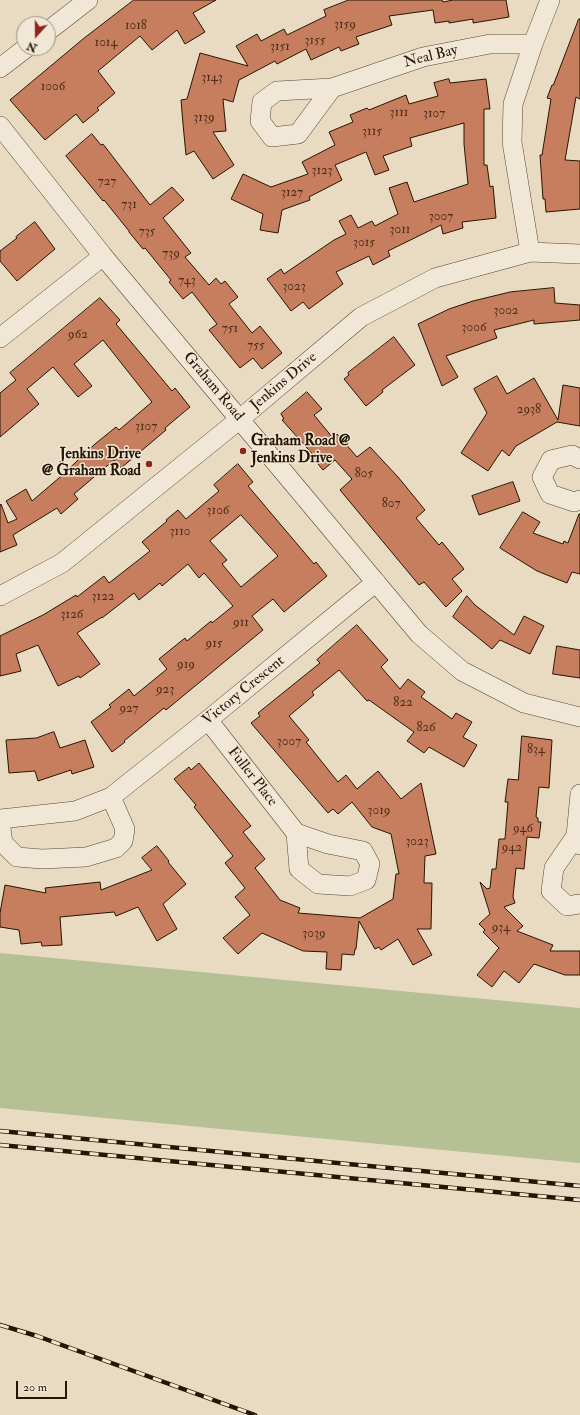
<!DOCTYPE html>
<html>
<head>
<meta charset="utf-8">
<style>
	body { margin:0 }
	#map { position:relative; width:580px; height:1415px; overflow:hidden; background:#e9dac2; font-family:"IM FELL Double Pica",serif }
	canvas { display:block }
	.north { position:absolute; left:16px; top:16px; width:40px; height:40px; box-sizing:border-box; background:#f1e7d7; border:1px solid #a09381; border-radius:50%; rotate:201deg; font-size:11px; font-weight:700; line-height:16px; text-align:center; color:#271500 }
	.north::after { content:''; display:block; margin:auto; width:14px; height:18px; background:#8f2418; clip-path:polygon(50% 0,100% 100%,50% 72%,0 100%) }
	.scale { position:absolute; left:16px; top:1381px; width:51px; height:18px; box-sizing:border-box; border:2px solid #271500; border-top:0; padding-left:5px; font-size:12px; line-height:14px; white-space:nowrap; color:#271500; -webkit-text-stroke:3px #f1e7d7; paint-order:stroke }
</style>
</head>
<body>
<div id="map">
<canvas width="580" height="1415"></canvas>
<div class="north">N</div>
<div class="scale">20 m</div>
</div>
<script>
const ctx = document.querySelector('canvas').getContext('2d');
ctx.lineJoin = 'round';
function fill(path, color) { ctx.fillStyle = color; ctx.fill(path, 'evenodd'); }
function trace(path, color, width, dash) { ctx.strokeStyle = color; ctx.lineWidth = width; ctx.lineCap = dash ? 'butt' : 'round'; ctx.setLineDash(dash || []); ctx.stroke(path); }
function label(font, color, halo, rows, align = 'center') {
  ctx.font = font + ' "IM FELL Double Pica",serif'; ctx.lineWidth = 3; ctx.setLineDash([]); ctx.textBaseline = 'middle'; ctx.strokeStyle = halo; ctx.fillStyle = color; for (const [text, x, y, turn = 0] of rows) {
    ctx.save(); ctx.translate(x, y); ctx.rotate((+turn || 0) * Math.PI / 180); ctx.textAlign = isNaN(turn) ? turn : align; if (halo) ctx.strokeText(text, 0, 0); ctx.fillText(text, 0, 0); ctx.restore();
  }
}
fill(new Path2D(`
	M0,953L580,1008V1163L0,1108Z`), '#b5c094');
const building = new Path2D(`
	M134,0H216L193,13L205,32L185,44L177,30L152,50L140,36L98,71L115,93L97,108L99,110L83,123L76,114L45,140L10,100L83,39Z
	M349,0H442L443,2L453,0H506L509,17L473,23V19L449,23V21L435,23L433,10L389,16L392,25L356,37L359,44L341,51L339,47L311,60L306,49L277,64L275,61L239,80L233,102L223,99L226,131L213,132L234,165L213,179L194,151L186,155L183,124L181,100L187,99L200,53L248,66L236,46L257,34L261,41L284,29L287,35L326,16L324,10Z
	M579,19H580V99L576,97L565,160L580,161V209L546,212L545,199H543L540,155H542L551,99L547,98L552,85H553Z
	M449,79L450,83L486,79L490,109H484V165H487L490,187L493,186L496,218L462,222L463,228L443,234L441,225L388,251L390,256L373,265L369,256L336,272L343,284L309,309L303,302L291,311L267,279L281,269L284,274L334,240L346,234L339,221L351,215L358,228L372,221L375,226L398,214L389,188L407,182L414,202L468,184L464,144V123L410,138L412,146L383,156L389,170L375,175L366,152L335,165L342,180L309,197L310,200L282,210L278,233L260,230L263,214L231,199L243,174L271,187L308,174L302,162L335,145L329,132L353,122L350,115L367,108L369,110L406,95L409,104L438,96L434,83Z
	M92,134L101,145L103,144L150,205L172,187L184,200L163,218L191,253L185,257L209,285L216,278L221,284L225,281L238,297L229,304L252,333L260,326L282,353L262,369L253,358L240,368L209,330L217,324L192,292L183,299L169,282L171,280L145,248L143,249L129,232V231L104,200L103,201L66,156Z
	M35,222L55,249L17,281L0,261V251L17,238L16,237Z
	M554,288L555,303L580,305V320L534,324V320L494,330L497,338L446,356L458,377L442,386L418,324L449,309L473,301L510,292Z
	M100,298L120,320L116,324L147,361L172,391L175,388L190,407L165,428L166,430L121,468L114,460L74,494L78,499L61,514L57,508L13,535L17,545L0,552V505L1,504L8,523L17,519L6,501L26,489L32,501L59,478L95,444L116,427L119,430L152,402L103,340L74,364L92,386L78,397L53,367L27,389L39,404L0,437V393L16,380L10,373Z
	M394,337L415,365L382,390L383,392L366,406L344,379L349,375L348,373Z
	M497,376L507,394L534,378L558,420L563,385L580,388V426L557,422L516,446L509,456L502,450L488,471L461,453L487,413L474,389Z
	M307,392L322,409L314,415L333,438L337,434L357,457L370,447L398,477L425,510L416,518L439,545L442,542L464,569L452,579L462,591L446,607L424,582L419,585L340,490L352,479L335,460L323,470L314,459L316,458L282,420L284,419L281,414Z
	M238,464L253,482L248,486L314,564L316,562L327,576L284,612L273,599L252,616L263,630L166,710L164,708L124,741L125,742L112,752L91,722L111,707L109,705L129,689L134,696L167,669L159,659L185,638L187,641L211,621L212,623L233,606L204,573L199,578L188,564L162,586L160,583L139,600L134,593L102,618V617L77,633L100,664L80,678L79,676L58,686L38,645L16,654L21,671L0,676V636L43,615L76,595L77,597L104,576L109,583L150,551L142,542L167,521L166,520L178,510L186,519L219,491L214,485ZM241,515L278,556L241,587L222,564L227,560L210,541Z
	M513,482L520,501L479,515L472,496Z
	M523,512L540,522L533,533L563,544L564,541L568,543L579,514H580V574L572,572L567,583L537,571L500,548Z
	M467,596L475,605L514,635L524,616L544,626L530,654L500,640L492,649L453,617Z
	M357,625L388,660L381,667L400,689L408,679L425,692L421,697L452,719L456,713L472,722L463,737L477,745L464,767L429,747L424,753L407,741L414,732L369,700L367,701L339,670L312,692L314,695L289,716L309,740L306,742L338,782L346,775L357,789L378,771L401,799L421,783L436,854L425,856L424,883H432L431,929H417L432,955L413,965L398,939L381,950L379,947L375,949L359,921L356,949H355L354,955L342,954L341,970L326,969L327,952L303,951L262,933L238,954L223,938L250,915L235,897L245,888L225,863L233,856L194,807L196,805L174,779L189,767L191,770L199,763L251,826L243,832L265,859L255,868L280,900L300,908L298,913L360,918L393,899L396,874H399L391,834L372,827L352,802L338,814L333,809L328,813L251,723L260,716L258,713L320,663L317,660Z
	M557,646L580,650V678L553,674Z
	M54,732L60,748L85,740L94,767L72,774L71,770L38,781L35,771L9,773L6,740L36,738Z
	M522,736L552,740L549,788L539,787L536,817L538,818V822H541L539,838L527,837L524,869L516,868L513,897L515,903L504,907L523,926L517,931L553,945L550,951H580V975H565L534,964L519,983L504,971L492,987L477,975L499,948L483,932L485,930L479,924L490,914L480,882L487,889L490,888L492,869H496L499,839H505L508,802H505L508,779L518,780Z
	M157,846L169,861L168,862L186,884L163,904L177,929L157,941L138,907L116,916L114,912L60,917L62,945L42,946L41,942L21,944L19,930L0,927V913L5,885L46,893L45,888L100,882L101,890L152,870L142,858Z`);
fill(building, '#c67e5f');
trace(building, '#271500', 1);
const minor = new Path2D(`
	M48,31L88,0
	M0,68L26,48
	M332,88L298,134L272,137L260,121L262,102L277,91L332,88L423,57L490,44H533
	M0,126L103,256L419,634L462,671L524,703L580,717
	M530,252L512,142L513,104L533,44L550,0
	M0,338L103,256
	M580,459L572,455L551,460L542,477L550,494L574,502L580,500
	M0,596L62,563L240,419L361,317L435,278L530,252L580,254
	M208,720L296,833L299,869L318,884L350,886L366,880L370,864L363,851L328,844L296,833
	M580,794L576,836L580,845
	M0,819L75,811L111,797L208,720L376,582
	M0,821L3,843L17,857L42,859L86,857L116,848L123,841L125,829L111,797
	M576,836L554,868L551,891L567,906L580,904`);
trace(minor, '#584630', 20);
trace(minor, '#f1e7d7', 19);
const rail = new Path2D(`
	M0,1131L580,1186
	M0,1145L580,1200
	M0,1325L37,1336L255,1415`);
trace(rail, '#271500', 4.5);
trace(rail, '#f1e7d7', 3, [9]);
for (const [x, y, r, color] of [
	[243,451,4,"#8f2418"],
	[149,464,4,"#8f2418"]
]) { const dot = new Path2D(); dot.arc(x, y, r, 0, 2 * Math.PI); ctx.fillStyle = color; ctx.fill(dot); trace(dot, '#f1e7d7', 1.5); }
label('13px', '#4f2f18', null, [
	["3159",345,25],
	["1018",136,26],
	["3155",315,41],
	["1014",106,43],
	["3151",280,47],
	["3143",212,78],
	["1006",53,87],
	["3111",399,113],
	["3107",434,114],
	["3139",204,118],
	["3115",372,132],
	["3123",322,171],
	["727",107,182],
	["3127",292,193],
	["731",129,205],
	["3007",441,217],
	["3011",400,230],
	["735",147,232],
	["3015",364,243],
	["739",171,254],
	["743",187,281],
	["3023",294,287],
	["3002",506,311],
	["3006",474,328],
	["751",230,329],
	["962",78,335],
	["755",256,346],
	["2938",529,410],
	["3107",146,427],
	["805",364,474],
	["807",391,504],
	["3106",218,511],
	["3110",180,532],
	["3122",103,597],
	["3126",72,615],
	["911",241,623],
	["915",214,644],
	["919",186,665],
	["923",165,690],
	["822",403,703],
	["927",129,709],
	["826",426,728],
	["3007",289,742],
	["834",536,750],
	["3019",379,811],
	["946",523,829],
	["3023",417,842],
	["942",512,848],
	["934",501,928],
	["3039",314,934]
]);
label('15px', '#271500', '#f1e7d7', [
	["Neal Bay",431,57,-14],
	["Jenkins Drive",284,382,-40],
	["Graham Road",213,387,50],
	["Victory Crescent",244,691,-39],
	["Fuller Place",252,777,52]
]);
label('bold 15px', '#271500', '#f1e7d7', [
	["Graham Road @",251,442],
	["Jenkins Drive",251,459],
	["Jenkins Drive",141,455,"right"],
	["@ Graham Road",141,472,"right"]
], 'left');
</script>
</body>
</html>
